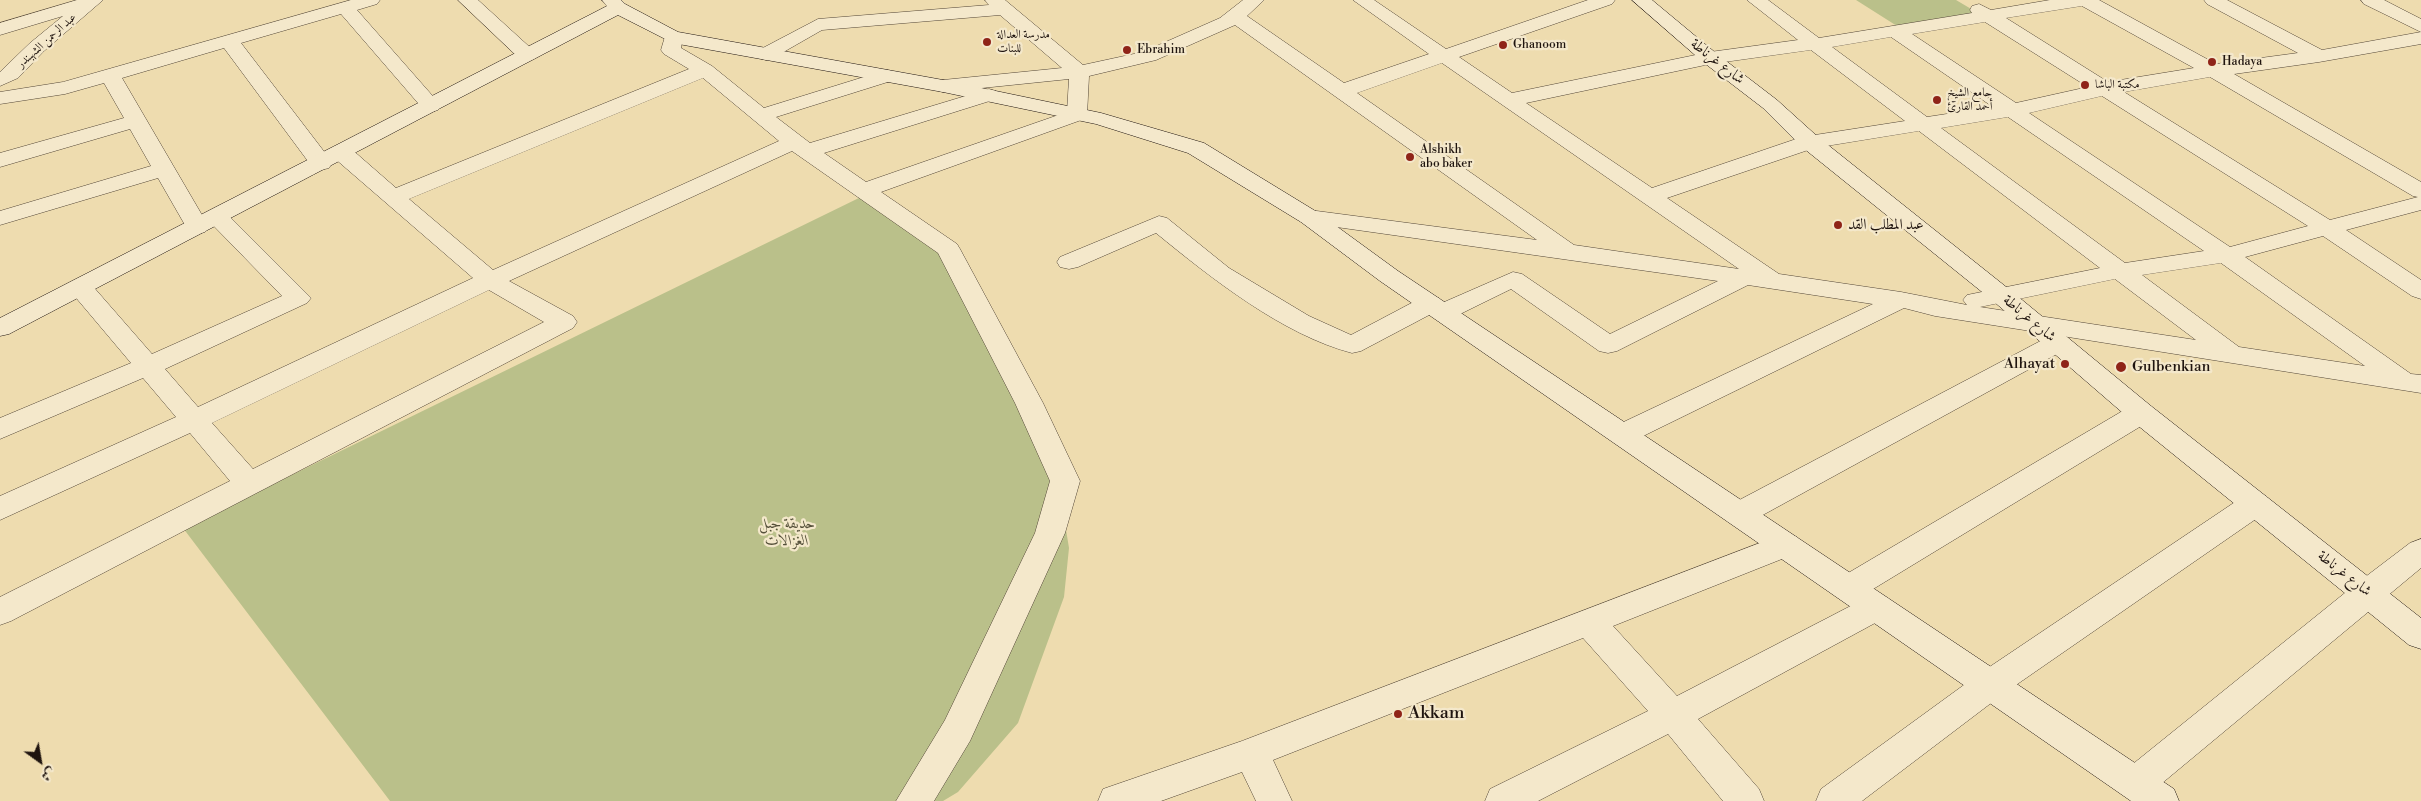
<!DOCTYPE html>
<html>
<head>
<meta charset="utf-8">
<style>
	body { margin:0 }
	#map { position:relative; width:2421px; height:801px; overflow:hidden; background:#eedcaf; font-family:"Libre Bodoni",Amiri,serif }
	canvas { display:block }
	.north { position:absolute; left:15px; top:736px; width:50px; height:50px; -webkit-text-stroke:4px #f4e8cb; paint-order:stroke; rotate:148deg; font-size:14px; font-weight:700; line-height:20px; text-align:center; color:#1f140f }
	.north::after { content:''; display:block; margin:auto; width:18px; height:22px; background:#1f140f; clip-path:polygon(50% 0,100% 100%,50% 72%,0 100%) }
</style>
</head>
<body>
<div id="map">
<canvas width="2421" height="801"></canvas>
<div class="north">ش</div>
</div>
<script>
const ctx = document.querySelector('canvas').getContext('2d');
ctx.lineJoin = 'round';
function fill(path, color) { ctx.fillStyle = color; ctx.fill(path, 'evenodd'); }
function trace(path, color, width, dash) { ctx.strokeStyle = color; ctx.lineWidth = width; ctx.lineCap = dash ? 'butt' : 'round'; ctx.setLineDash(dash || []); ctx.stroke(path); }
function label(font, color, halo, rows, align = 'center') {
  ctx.font = font + ' "Libre Bodoni",Amiri,serif'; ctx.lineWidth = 4.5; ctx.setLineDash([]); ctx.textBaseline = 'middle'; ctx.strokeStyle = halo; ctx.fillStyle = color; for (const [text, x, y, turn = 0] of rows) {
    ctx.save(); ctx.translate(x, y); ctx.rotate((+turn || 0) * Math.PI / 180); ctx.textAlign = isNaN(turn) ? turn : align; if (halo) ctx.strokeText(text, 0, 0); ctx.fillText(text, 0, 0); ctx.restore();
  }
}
fill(new Path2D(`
	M1856,0H1956L1978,13L1897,26Z
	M863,196L941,251L1055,463L1069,548L1064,597L1018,723L958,792L943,801H390L183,528Z`), '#bac08a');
const street = new Path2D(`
	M77,0H103L44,51L18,78L0,86V72L30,43L63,16L0,35V23Z
	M351,0H380L377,4L357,10L438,102L441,106L438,110L431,112L424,110L341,14L241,43L329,158L332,163L329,168L321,170L313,168L224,48L122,78L209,227L205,232L197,234L189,232L158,178L0,225V211L151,166L130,129L0,167V153L124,118L104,83L65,94L0,104V92L63,82Z
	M458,0H478L534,51L537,55L534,59L527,61L520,59Z
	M985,0H1005L1083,65L1143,52L1220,18L1243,0H1264L1247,16L1344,83L1429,54L1353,0H1374L1446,49L1588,0H1615L1612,4L1459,57L1512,93L1710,52L1798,40L1747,0H1768L1819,38L1972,13L1970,10L1972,6L1979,4L1991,10L2050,0H2099L2216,64L2298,53L2207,4L2204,0H2227L2322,50L2421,32V44L2319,62L2234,74L2421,182V210L2346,230L2421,280V299L2412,296L2323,236L2245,257L2411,374L2421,375V393L2062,336L2066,337L2070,343L2066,349L1750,522L1739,525L1728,522L1724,514L1728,506L2048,337L2056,335L1935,316L1904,308L1633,441L1623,444L1613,441L1609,434L1613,427L1873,304L1748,285L1617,351L1608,353L1599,351L1511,289L1452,318L1443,320L1434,318L1431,314L1361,351L1352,353C1283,335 1211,278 1156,233L1078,267L1069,269L1060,267L1057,262L1060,257L1159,216L1167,218L1229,268L1309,316L1351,335L1421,298L1430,296L1439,298L1442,303L1513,272L1522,274L1610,334L1718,281L1301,222L1297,217L1301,212L1309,210L1537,240L1235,25L1156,60L1089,76L1087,115L1084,119L881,192L957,244L960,249L1043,403L1080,481L1065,533L970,741L934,801H896L945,720L1035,533L1050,481L1015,403L938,253L792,151L509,281L573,316L577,322L573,328L11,621L0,625V597L230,481L190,433L0,520V496L176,417L143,378L0,439V418L131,363L72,293L69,288L72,283L81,280L90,283L152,354L282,296L205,217L209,212L217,210L225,212L311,298L307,303L165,369L198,407L473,278L333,157L330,152L333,147L341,145L349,147L396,188L689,69L664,54L661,50L666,33H680L683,37L681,48L712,66L764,108L880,72L887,70L894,72L897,76L894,80L776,117L810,143L982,91L989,89L996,91L999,95L996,99L824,153L866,182L1067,112L1069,79L943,92L936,90L933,86L936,82L943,80L1062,68L1000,15L822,30L773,58L766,60L759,58L756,54L759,50L818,19L989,5ZM2082,6L2194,68L2108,82L2006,18ZM1985,22L2088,87L2016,103L1912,34ZM1891,37L1993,107L1927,117L1832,47ZM1811,50L1905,121L1802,137L1652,188L1526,103L1710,64ZM1442,63L1739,269L1574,245L1357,93ZM2210,77L2413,196L2418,197L2330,220L2124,92ZM703,78L779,141L493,270L409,199ZM2102,96L2308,226L2230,247L2029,113ZM2008,117L2204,251L2125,263L1941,128ZM1919,131L2100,268L1967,295L1963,300L1967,305L1901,292L1779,274L1667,198L1814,148ZM2221,263L2365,366L2239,347L2142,275ZM2115,279L2196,340L1980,307ZM489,290L544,322L253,469L212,423Z
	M2361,0H2384L2421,19V32L2364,4Z
	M2141,404L2151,406L2155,413L2151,420L1860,597L1849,600L1838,597L1833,588L1838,579L2131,406Z
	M2255,493L2266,496L2270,504L2266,512L2003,694L1862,801H1816L1821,789L1979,674L2244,496Z
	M1786,533L1797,537L1801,545L1797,553L1613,626L1677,696L1866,598L1877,594L1888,598L1893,607L1888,616L1698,719L1759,789L1764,801H1723L1668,734L1538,801H1485L1490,789L1648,711L1583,638L1273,760L1292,801H1256L1242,772L1161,801H1098L1103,789L1242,741Z
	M2421,539V568L2149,794L2136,799L2123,794L2118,783L2123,772L2356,584L2410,543Z`);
const secondary = new Path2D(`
	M602,0H621L625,4L678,32L943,80L1101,113L1204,143L1317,212L1398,271L2174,789L2179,801H2131L1380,281L1301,222L1188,153L1096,124L943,92L673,43L618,15L9,334L0,336V318L607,6Z
	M1632,0H1652L1717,54L1777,100L1818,137L2010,290L2151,406L2421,618V649L2409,645L2131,420L1992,300L1802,147L1763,108L1703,62Z`);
trace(street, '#534637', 1);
trace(secondary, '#1f140f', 1);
fill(street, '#f4e8cb');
fill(secondary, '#f4e8cb');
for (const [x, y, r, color] of [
	[987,42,5,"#8f2418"],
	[1503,45,5,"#8f2418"],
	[1127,50,5,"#8f2418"],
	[2212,62,5,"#8f2418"],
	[2085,85,5,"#8f2418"],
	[1937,100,5,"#8f2418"],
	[1410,157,5,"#8f2418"],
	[1838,225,5,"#8f2418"],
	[2065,364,5,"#8f2418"],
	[2121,367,6,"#8f2418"],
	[1398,714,5,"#8f2418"]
]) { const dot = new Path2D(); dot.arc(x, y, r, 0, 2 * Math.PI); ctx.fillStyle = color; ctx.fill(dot); trace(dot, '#f4e8cb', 2); }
label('12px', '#1f140f', '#f4e8cb', [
	["مدرسة العدالة",997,35],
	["للبنات",997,49],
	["Ghanoom",1513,45],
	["Ebrahim",1137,50],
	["Hadaya",2222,62],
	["مكتبة الباشا",2095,85],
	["جامع الشيخ",1947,93],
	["أحمد القارئ",1947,107],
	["Alshikh",1420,150],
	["abo baker",1420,164]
], 'left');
label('12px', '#1f140f', '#f4e8cb', [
	["عبد الرحمن الشهبندر",47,41,-42]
]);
label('15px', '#1f140f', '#f4e8cb', [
	["شارع غرناطة",1717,62,38],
	["شارع غرناطة",2029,319,40],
	["شارع غرناطة",2344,574,38]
]);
label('15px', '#1f140f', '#f4e8cb', [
	["عبد المطلب القد",1848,225],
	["Alhayat",2055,364,"right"],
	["Gulbenkian",2132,367]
], 'left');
label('italic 15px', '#55503a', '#f4e8cb', [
	["حديقة جبل",787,524],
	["الغزالات",787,541]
]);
label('18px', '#1f140f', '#f4e8cb', [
	["Akkam",1408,714]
], 'left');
</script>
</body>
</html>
